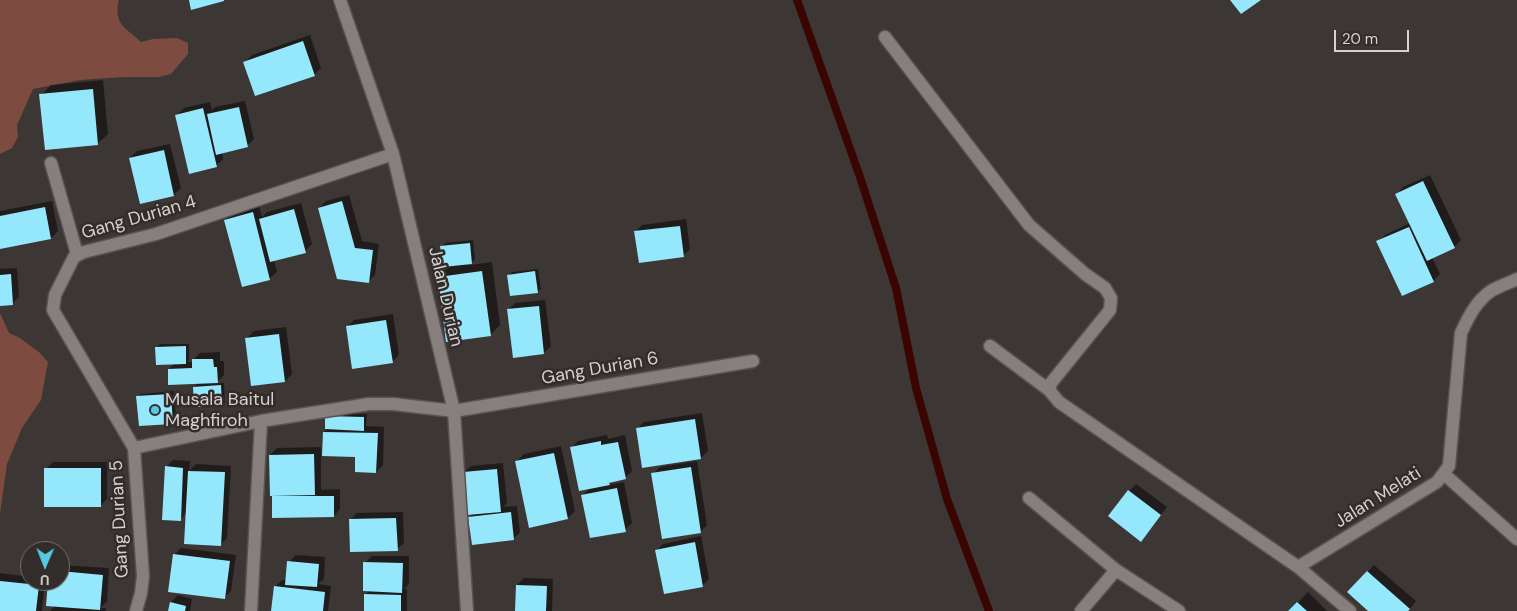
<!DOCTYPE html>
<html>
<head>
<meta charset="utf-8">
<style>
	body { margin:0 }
	#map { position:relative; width:1517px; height:611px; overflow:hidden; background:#3c3635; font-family:"DM Sans",sans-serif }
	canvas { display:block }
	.north { position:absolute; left:20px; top:541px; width:50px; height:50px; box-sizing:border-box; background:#322c2b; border:1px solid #736e6d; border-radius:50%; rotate:181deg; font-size:14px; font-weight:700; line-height:20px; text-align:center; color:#d5d1d0 }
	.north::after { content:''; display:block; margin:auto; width:18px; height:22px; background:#58c9e3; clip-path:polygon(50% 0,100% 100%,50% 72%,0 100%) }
	.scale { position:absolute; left:1334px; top:30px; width:75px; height:22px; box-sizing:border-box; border:2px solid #d5d1d0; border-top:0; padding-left:6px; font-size:15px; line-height:18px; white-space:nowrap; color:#d5d1d0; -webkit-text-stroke:4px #322c2b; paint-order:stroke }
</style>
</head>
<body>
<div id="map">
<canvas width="1517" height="611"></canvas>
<div class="north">U</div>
<div class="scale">20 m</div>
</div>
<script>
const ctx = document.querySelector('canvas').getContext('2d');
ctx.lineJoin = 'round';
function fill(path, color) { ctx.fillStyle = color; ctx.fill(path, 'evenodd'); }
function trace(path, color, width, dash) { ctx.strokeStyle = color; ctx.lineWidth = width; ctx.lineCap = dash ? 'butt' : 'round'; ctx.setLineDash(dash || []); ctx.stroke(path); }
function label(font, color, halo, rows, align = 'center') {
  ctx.font = font + ' "DM Sans",sans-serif'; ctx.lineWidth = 5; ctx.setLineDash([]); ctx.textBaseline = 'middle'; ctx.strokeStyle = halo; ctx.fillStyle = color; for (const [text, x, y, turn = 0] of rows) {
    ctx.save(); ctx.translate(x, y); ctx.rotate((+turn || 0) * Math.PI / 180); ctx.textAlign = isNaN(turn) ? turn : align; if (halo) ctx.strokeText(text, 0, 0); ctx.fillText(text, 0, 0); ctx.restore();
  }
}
fill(new Path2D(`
	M0,0H119C113,24 125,27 141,42L153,39L177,38L188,43V54L171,74L159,77H124L80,80L33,89L17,125L18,137L12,148L0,154Z
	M0,313L9,333L20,338L40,353L48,362L41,400L22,428L7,464L0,514Z`), '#7e4b41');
fill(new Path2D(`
	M310,35L321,68L314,75L245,62L252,55Z
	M103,80L108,134L97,144L41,95L51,85Z
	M245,101L254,139L247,146L222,152L223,159L216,166L177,115L184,108L210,102L212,110L215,107Z
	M170,144L181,188L174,195L140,202L130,158L137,151Z
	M1430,175L1461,240L1454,247L1432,257L1440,274L1433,281L1378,242L1385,235L1410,223L1397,194L1403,187Z
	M349,195L362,241L379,244L375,275L368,282L319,208L326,201Z
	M52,201L58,231L51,238L0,248V211Z
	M301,203L312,244L305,251L274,260L277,272L270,278L243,285L225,220L232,213L259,206L262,217L267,212Z
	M686,219L690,249L683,256L635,232L642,225Z
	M473,240L475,259L470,265L492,262L500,325L490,335L439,277L451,265L442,247L445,243Z
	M17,268L19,297L12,304H0V269Z
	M538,269L541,289L537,292L509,275L512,272Z
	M545,300L551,346L544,353L508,310L515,303Z
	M393,314L399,355L392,362L347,327L354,320Z
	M286,327L292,374L285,381L247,338L254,331Z
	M160,344H189V360L187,362H194L193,360L200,353L220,352V361H224V375L216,383H224L225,402L222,405L194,387L199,382L169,369L175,363L156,348Z
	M174,391L176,419L172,422L137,397L141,394Z
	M330,413L367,414L366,426L384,427L383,465L376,472L324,432L328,428Z
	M702,413L708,451L701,458L637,429L644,422Z
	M607,435L608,439L625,435L632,471L625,478L613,481L608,485L624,482L632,523L625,530L582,496L590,488L571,448L578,441Z
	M561,446L575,511L568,518L517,461L524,454Z
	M321,447V490L340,489V509L334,516L274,517L270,455L277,448Z
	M173,460L190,461L189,471L196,464L231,466L227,538L220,545L187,512L180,520L166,467Z
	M697,461L707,525L700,532L653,474L660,467Z
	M53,462H107V499L100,506L46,469Z
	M503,463L507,503L503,507L517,506L520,532L513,539L470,517L474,513L464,472L471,466Z
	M1136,484L1167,507L1141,540L1129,491Z
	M403,512L404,543L397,549L350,520L357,513Z
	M701,536L709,579L702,586L656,551L663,544Z
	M181,548L236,555L231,591L224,598L174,555Z
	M296,555L325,557L324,579L318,584L331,586L328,611H272L275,587L282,580H287L289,562Z
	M372,556H409V584L404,589H407V611H365V595L370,590L365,563Z
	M60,565L109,568L107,602L100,608H106V611H50L56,605L49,581H60Z
	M1374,565L1416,601L1408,611H1370L1349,592Z
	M0,573L30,577V581H45L42,611H0Z
	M524,578L553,579L552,611H516L517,585Z
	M1308,592L1327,611H1290Z
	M178,595L192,599L190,611H169L171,602Z`), '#0007');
trace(new Path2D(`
	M797,0L859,174L896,288L916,388L947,499L989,611`), '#3a0401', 8);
fill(new Path2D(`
	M189,0H224V1L191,10Z
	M1230,0H1261L1241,14Z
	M303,41L315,76L255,96L243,62Z
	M93,89L98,145L45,150L39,94Z
	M239,107L248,147L216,155L207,114Z
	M203,108L217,167L189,174L175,115Z
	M164,150L174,196L140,204L129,158Z
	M1423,181L1455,248L1427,261L1395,194Z
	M342,201L355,248L373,250L369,283L337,279L318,208Z
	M45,207L51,239L0,249V216Z
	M294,209L306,253L270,262L259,219Z
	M253,212L270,280L242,287L224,220Z
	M680,226L684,257L639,263L634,231Z
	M1409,227L1434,282L1402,296L1376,241Z
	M470,243L472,264L443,267L440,246Z
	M482,271L491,336L446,342L438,277Z
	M535,271L538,293L510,296L507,275Z
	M11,274L13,305L0,306V275Z
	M539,306L544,354L513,358L507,309Z
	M386,320L393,363L352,369L346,326Z
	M279,334L285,382L251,386L245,338Z
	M186,346V364L156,365L155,347Z
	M192,359H213L214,367H217L218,383L168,385V369L192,368Z
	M221,385L222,406L194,407L193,387Z
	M171,394L173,424L139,426L136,396Z
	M325,416L364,417V431L325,429Z
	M695,419L701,459L642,468L636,428Z
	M323,432L378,433L376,473L355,472V457L322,456Z
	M601,441V445L618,442L626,479L609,483L610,485L579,491L570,447Z
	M554,453L568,519L529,528L515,461Z
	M314,454L315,495L270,496L269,455Z
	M165,466L183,468L181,521L162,520Z
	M691,467L701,533L662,539L651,473Z
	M44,468H101V507H44Z
	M497,469L501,512L467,515L463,472Z
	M188,471L225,472L221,546L184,544Z
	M617,488L626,532L590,538L581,495Z
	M1128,490L1161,515L1141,542L1108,516Z
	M272,496H334V517L272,518Z
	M511,512L514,540L472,545L468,517Z
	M396,518L398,551L350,552L349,519Z
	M695,542L703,587L664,594L655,550Z
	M173,554L230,561L225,599L168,592Z
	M287,561L319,564L317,587L285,585Z
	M363,562L403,563L402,593L363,591Z
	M60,571L103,575L100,610L46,606L48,581H60Z
	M1367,571L1410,609L1408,611H1368L1347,592Z
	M0,581L39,585L36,611H0Z
	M516,585L547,586L546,611H515Z
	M274,586L325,592L323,611H271Z
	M364,594L401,595V611H364Z
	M170,602L186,606L185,611H168Z
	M1297,602L1307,611H1288Z`), '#95e7fc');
const minor = new Path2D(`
	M340,0L393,154L454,411L467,611
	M885,37L1029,225L1085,274L1105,288L1111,298L1110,310L1051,383L1049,390L1059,402L1298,567
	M51,163L77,254
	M990,346L1049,390
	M134,448L53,310L55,295L74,257L84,252L156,234L393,154
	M1444,474L1517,539
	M1029,498L1116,570
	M136,611L141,593L143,576L134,448L261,421L369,404H393L454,411L753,361
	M251,611L261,421
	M1081,611L1116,570L1179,611
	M1350,611L1298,567L1437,482L1449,466L1461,333C1468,318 1476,301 1491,291C1499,286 1509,283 1517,279`);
trace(minor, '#585352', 15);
trace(minor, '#867f7d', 12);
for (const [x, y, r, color] of [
	[155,410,5,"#58c9e3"]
]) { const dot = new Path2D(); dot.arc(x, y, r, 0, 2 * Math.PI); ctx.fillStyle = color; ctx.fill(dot); trace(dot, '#322c2b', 2); }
label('18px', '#d5d1d0', '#322c2b', [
	["Gang Durian 4",139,218,-16],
	["Jalan Durian",445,297,77],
	["Gang Durian 6",600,369,-10],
	["Jalan Melati",1378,498,-32],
	["Gang Durian 5",120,519,-93]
]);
label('18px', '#d5d1d0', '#322c2b', [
	["Musala Baitul",165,400],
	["Maghfiroh",165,421]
], 'left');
</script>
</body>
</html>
